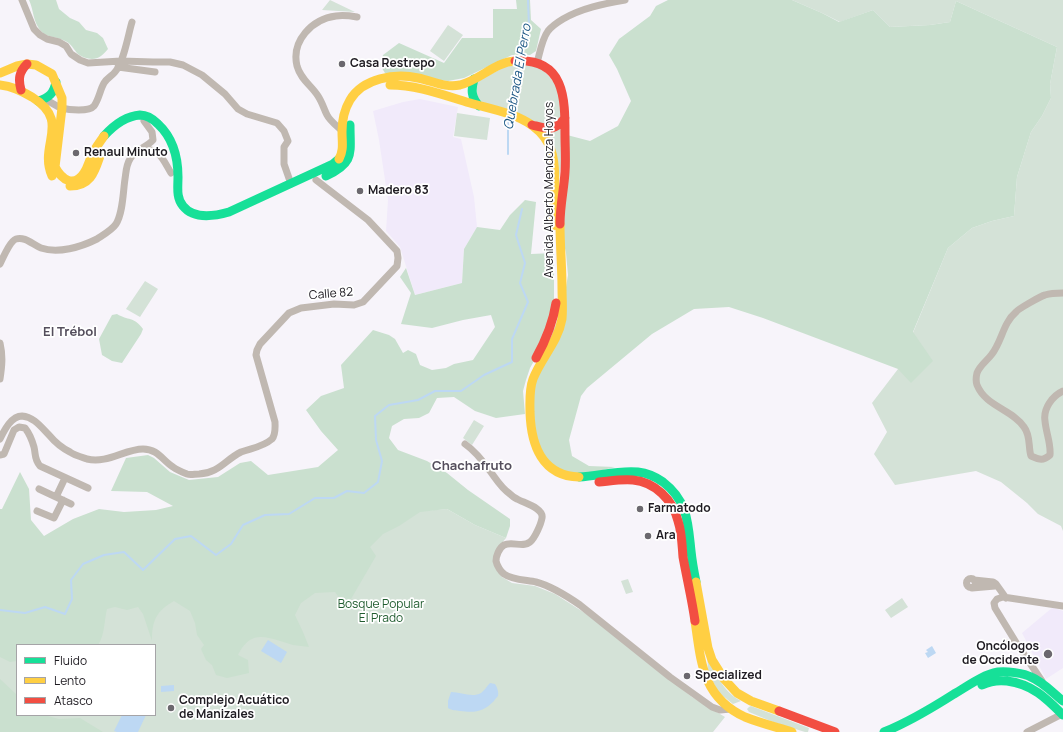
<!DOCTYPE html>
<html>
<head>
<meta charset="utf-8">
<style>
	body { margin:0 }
	#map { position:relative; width:1063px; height:732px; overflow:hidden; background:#f7f4fa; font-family:Manrope,sans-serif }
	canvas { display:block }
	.legend { position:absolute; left:16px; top:644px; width:140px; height:72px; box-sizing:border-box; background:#fff; border:1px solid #a5a4a7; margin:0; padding:5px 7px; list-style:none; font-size:12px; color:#1f1c22 }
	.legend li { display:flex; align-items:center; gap:8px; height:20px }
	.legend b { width:20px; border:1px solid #a5a4a7 }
</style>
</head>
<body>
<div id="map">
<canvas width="1063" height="732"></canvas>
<ul class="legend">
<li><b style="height:5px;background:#16e098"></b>Fluido</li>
<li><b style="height:5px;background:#ffcf43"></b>Lento</li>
<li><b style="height:5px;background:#f24e42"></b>Atasco</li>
</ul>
</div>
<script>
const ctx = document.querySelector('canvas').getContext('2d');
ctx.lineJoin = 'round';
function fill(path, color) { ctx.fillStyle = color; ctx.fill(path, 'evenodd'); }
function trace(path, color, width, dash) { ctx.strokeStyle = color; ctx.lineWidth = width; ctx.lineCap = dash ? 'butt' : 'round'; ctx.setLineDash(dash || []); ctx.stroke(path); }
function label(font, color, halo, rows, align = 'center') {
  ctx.font = font + ' Manrope,sans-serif'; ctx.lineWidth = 3.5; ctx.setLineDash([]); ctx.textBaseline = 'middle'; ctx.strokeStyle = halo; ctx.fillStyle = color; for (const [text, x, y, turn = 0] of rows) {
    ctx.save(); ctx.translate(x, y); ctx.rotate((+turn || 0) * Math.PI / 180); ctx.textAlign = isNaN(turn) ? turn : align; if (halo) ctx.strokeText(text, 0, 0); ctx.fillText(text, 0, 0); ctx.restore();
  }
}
fill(new Path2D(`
	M420,99L458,107L453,137L461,139L474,197L477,227L464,249L462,283L415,295L400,247L386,231L388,200L379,140L373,111L403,102Z
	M1053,607L1063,611V668L1046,679L1022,633Z`), '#f1eafa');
fill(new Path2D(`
	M330,0L355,12L322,10Z
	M792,0H1063V531L1061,526L1038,514L1027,503L1001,482L976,471L895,485L874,454L887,432L872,403L898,369L948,248L972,228L992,221L1014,216L1017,177L1031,132L1042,116L1051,98L1050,84L1057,47L956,1L950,22L930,25L890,27L873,10L840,22L822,13Z
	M448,25L463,35L444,61L430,51Z
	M510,64L531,65L542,69L558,86L561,119L552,126L544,125L477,100L476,82Z
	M457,113L490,118L487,140L454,136Z
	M562,127V160L558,184L542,131Z
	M145,281L158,289L140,317L126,309Z
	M474,420L484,426L472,445L463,438Z
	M447,509L475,525L506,538L496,550L493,562L502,577L512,583L535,586L555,594L588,615L692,697L725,717L713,732H0V610L243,525ZM17,645H155V715H17Z
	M628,579L633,592L626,594L621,581Z
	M902,598L908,607L891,618L885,610Z
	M707,648C715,670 719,689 741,701L733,704L718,692L708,671Z
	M751,706L809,728L808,732H805L773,722L749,712L747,709L749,707Z`), '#d4e2d7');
fill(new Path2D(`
	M29,0H56L59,9L70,18L79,22L86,30L97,33L103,38L108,49C106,51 104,54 101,56C95,61 84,59 78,54C74,50 71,43 65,41C54,35 45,39 38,27C33,19 33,8 29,0Z
	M516,0H530L531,20L541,29L536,51L530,55H512L464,78L448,81L385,73L380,65L383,55L399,43L444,63L462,38H493V9H517Z
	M668,0H792L822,13L839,22L873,10L890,27L930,25L950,22L956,1L1057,47L1050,84L1051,98L1042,116L1031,132L1017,177L1014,216L992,221L972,228L948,248L913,332L933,361L911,383L898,369L763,318L729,307L694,309L652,334L587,388L581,396L569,440L572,456L589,466L615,467L579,476L546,464L531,430L530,393L563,305L568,275L566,253L560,226L567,135L590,141L618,126L631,101L617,69L609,55L619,39L650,16L656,6Z
	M525,200L536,202L531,254L554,253V319L549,335L530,368L526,380L523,391L525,414L496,418L475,411L454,397L437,398L429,413L419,418L404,419L392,426L389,438L398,450L427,461L447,473L468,490L510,519V526L506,538L475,525L447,509L420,512L399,526L383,534L370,547L376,556L351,599L345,601L340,599L335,592L315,593L301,603L295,615L303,632L309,647C304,646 298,646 293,645C281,642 261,632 250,640C244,644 241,649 238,655L248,660L249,673L227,678L216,675L212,665L206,660L201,649L204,645L197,635L195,623L190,611L174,601C156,611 152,621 152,641L143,614L138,607L127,610L115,607L107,609C104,621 105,635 98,645H17V661L10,662L0,657V509H2L20,472L29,489L31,520L44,536L73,519L99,509L124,512L156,510L173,506L147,492L111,491L126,458L148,455L154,458L170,472L189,480L218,477L240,463L251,461L268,475L318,467L338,450L321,431L306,410L321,396L344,388L341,365L373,330L389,335L395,339L403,353L408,350L416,354L420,365L432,370L446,368L454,364L473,360L495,327L491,315L463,320L432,328L401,324L411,293L400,277L406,268L415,295L462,283L464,249L477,227L500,230L510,215Z
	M117,314C128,321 134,316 143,329L141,334L122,363L112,361L102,355L99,339L112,315Z
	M0,679L17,695V715H44L59,719L80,718L103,732H0Z`), '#cae0cf');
fill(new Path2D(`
	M268,640L287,652L281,663L261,651Z
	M932,646L936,653L928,658L925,653L928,652L926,650Z
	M490,683L495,684C497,687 499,692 498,696C497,697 495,699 494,701C483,712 475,713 460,711C455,710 453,711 448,708V701L451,692C461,692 472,698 481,693C484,691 487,686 490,683Z
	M174,685V691L161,692V686Z
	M122,715H146L138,732H117L114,731Z`), '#bdd8f3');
trace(new Path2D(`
	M521,56L529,26L528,0
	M511,111L519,64
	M508,154V127L509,119
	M0,610L25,613L45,607L65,614L72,599L71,580L83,564L104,555L124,552L143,570L175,539L191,536L216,555L231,544L243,525L265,515L289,514L315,498H334L347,491L364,493L378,482L382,461L376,440L375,416L389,405L418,400L435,391H461L484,375L512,362V339L528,302L520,283L525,263L516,235L522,209`), '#bdd8f3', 2);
trace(new Path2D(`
	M22,0L34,29L40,35L47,39L59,42L66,46L71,54L80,60L88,63L121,61L153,62H170L183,65L202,75L225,94L238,109L247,114L277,123L284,131L288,141L284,147V164L291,184
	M537,63C540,52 542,39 548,31C552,26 558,22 563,19C582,8 603,4 625,0
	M118,67L155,72
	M45,99C50,102 56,106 61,108C69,110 89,112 94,106C99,99 100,90 104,83C107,78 112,76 115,72C124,62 128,35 132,22
	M342,131C337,126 330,121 327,115C324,109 322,102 318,96C311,85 301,80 297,66C291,41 312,19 336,16C343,15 351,16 357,17
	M142,149C160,148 163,160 171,173
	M0,264C3,258 10,241 16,239C25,236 33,245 41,248C58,254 81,247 97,239C103,235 112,230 116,224C123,213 123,192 125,179C126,173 126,165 130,159C135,149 146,148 153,140L152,132L144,121
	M1063,293C1057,293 1051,293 1045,295C1041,296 1018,309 1016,312C1003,323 1002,341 992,354C987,361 980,365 977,373C976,377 976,382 977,385C986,407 1012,409 1024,427C1031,436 1028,447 1031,456C1040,460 1043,461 1050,455C1051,443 1046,433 1045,421C1043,409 1052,396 1063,391
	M0,343C3,356 2,366 0,379
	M0,439C4,431 11,416 22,416C34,417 41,427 49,435C54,441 62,448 70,452C74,455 81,457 87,459C107,464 125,449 143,449C158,449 162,460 173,467C177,470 182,472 187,474C190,475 195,474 199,474C219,473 225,460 241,452C252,448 263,447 272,439C276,434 275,427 275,422L256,355L257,350L260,344L289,313L301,308L334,304L354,305L363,302L397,266L398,258L397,251L368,220L316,180
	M465,444C475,451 483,461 490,471C496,479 501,488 510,494C512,496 515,498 517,499C524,503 544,508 542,518C541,524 535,538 530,542C523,548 512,541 504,545C499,548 496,556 496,561C497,566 501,572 504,574C512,580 527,580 536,582C551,586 567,596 580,605L670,677L712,707L720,710L731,709
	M0,455L4,454L14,430L19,427L25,428C29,433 32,440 34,447C36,455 34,459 40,466L88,488
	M39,489L71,504
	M56,497L65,478
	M37,511L54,518L63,500
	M966.5 583a4.5 4.5 0 1 1 9 0a4.5 4.5 0 1 1-9 0Z
	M974,580L993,582L996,584L1006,598
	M972,588L995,586
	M1007,643L1017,644
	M1042,681L1017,644L995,608L994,603L997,599L1003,597L1063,606
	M1027,732L1062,714`), '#c0b8b1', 7);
trace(new Path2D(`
	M474,79C471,90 471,97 479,106
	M38,101C49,98 54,93 56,82
	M104,136C114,125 125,116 140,115C147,115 153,119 158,124C173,138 178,157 178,177C178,187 176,198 183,206C194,220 215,216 229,212L333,164L339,159
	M326,176C355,162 350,154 350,125
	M579,477C599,476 618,470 638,472C647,473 656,477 663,482C688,501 688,523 691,551C692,561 694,572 696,582
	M982,685C990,681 998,680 1007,681C1032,684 1046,698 1063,715
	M884,732C909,722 932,708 954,694C968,686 982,675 998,672C1006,671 1024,673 1031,677C1043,682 1053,693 1063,701`), '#16e098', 9);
trace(new Path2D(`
	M0,73L17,66L27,64L36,65L52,74L62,98V108L55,167C62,180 74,188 84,173C88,167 89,161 92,155C95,148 100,142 104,136
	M0,85C12,86 21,91 32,97C72,122 38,144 52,176
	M390,85C418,85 443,95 470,103C491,109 515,113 533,126C541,132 548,141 551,150C558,169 553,205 553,226
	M339,159C344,150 342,142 342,132C342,121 344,110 350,100C363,78 395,73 418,78C433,81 445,88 460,85C480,80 495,62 515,61
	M70,186C92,186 95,170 101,153
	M560,224C560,245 562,267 562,288C562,298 563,309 562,319C558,342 541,358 533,379C529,390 530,401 530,412C531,445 542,476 579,477
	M696,582L708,648L712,660L724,679L737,693L751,701L779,711
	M695,621C701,662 702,697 745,717C760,723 776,727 792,732`), '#ffcf43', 9);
trace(new Path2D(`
	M515,61C565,58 565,98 565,135C565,147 566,160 565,172C564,189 560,206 560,224
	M21,90C18,79 19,72 27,64
	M532,125C548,129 554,132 565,118
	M536,358C546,340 553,323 556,303
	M599,482C610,481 622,479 633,480C655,482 673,500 678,521C682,533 682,545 683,557C687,579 692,600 695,621
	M779,711L835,732`), '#f24e42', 9);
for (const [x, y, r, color] of [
	[342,64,4,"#6b686e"],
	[76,153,4,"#6b686e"],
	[360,191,4,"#6b686e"],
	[640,509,4,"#6b686e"],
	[648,536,4,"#6b686e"],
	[1048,654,5,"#6b686e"],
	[687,676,4,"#6b686e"],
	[171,708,4,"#6b686e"]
]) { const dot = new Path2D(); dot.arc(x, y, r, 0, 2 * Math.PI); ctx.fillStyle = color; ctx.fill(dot); trace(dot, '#fff', 1.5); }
label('bold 12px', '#1f1c22', '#fff', [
	["Casa Restrepo",350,64],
	["Renaul Minuto",84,153],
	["Madero 83",368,191],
	["Farmatodo",648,509],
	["Ara",656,536],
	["Oncólogos",1039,647,"right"],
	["de Occidente",1039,661,"right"],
	["Specialized",695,676],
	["Complejo Acuático",179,701],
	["de Manizales",179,715]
], 'left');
label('12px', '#1f1c22', '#fff', [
	["Avenida Alberto Mendoza Hoyos",550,190,-90],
	["Calle 82",331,294,-5]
]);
label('12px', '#215d30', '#fff', [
	["Bosque Popular",381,605],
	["El Prado",381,619]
]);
label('italic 13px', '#1c5785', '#fff', [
	["Quebrada El Perro",518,77,-80]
]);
label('bold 13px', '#544e5c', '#fff', [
	["El Trébol",70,332],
	["Chachafruto",472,466]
]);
</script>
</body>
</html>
